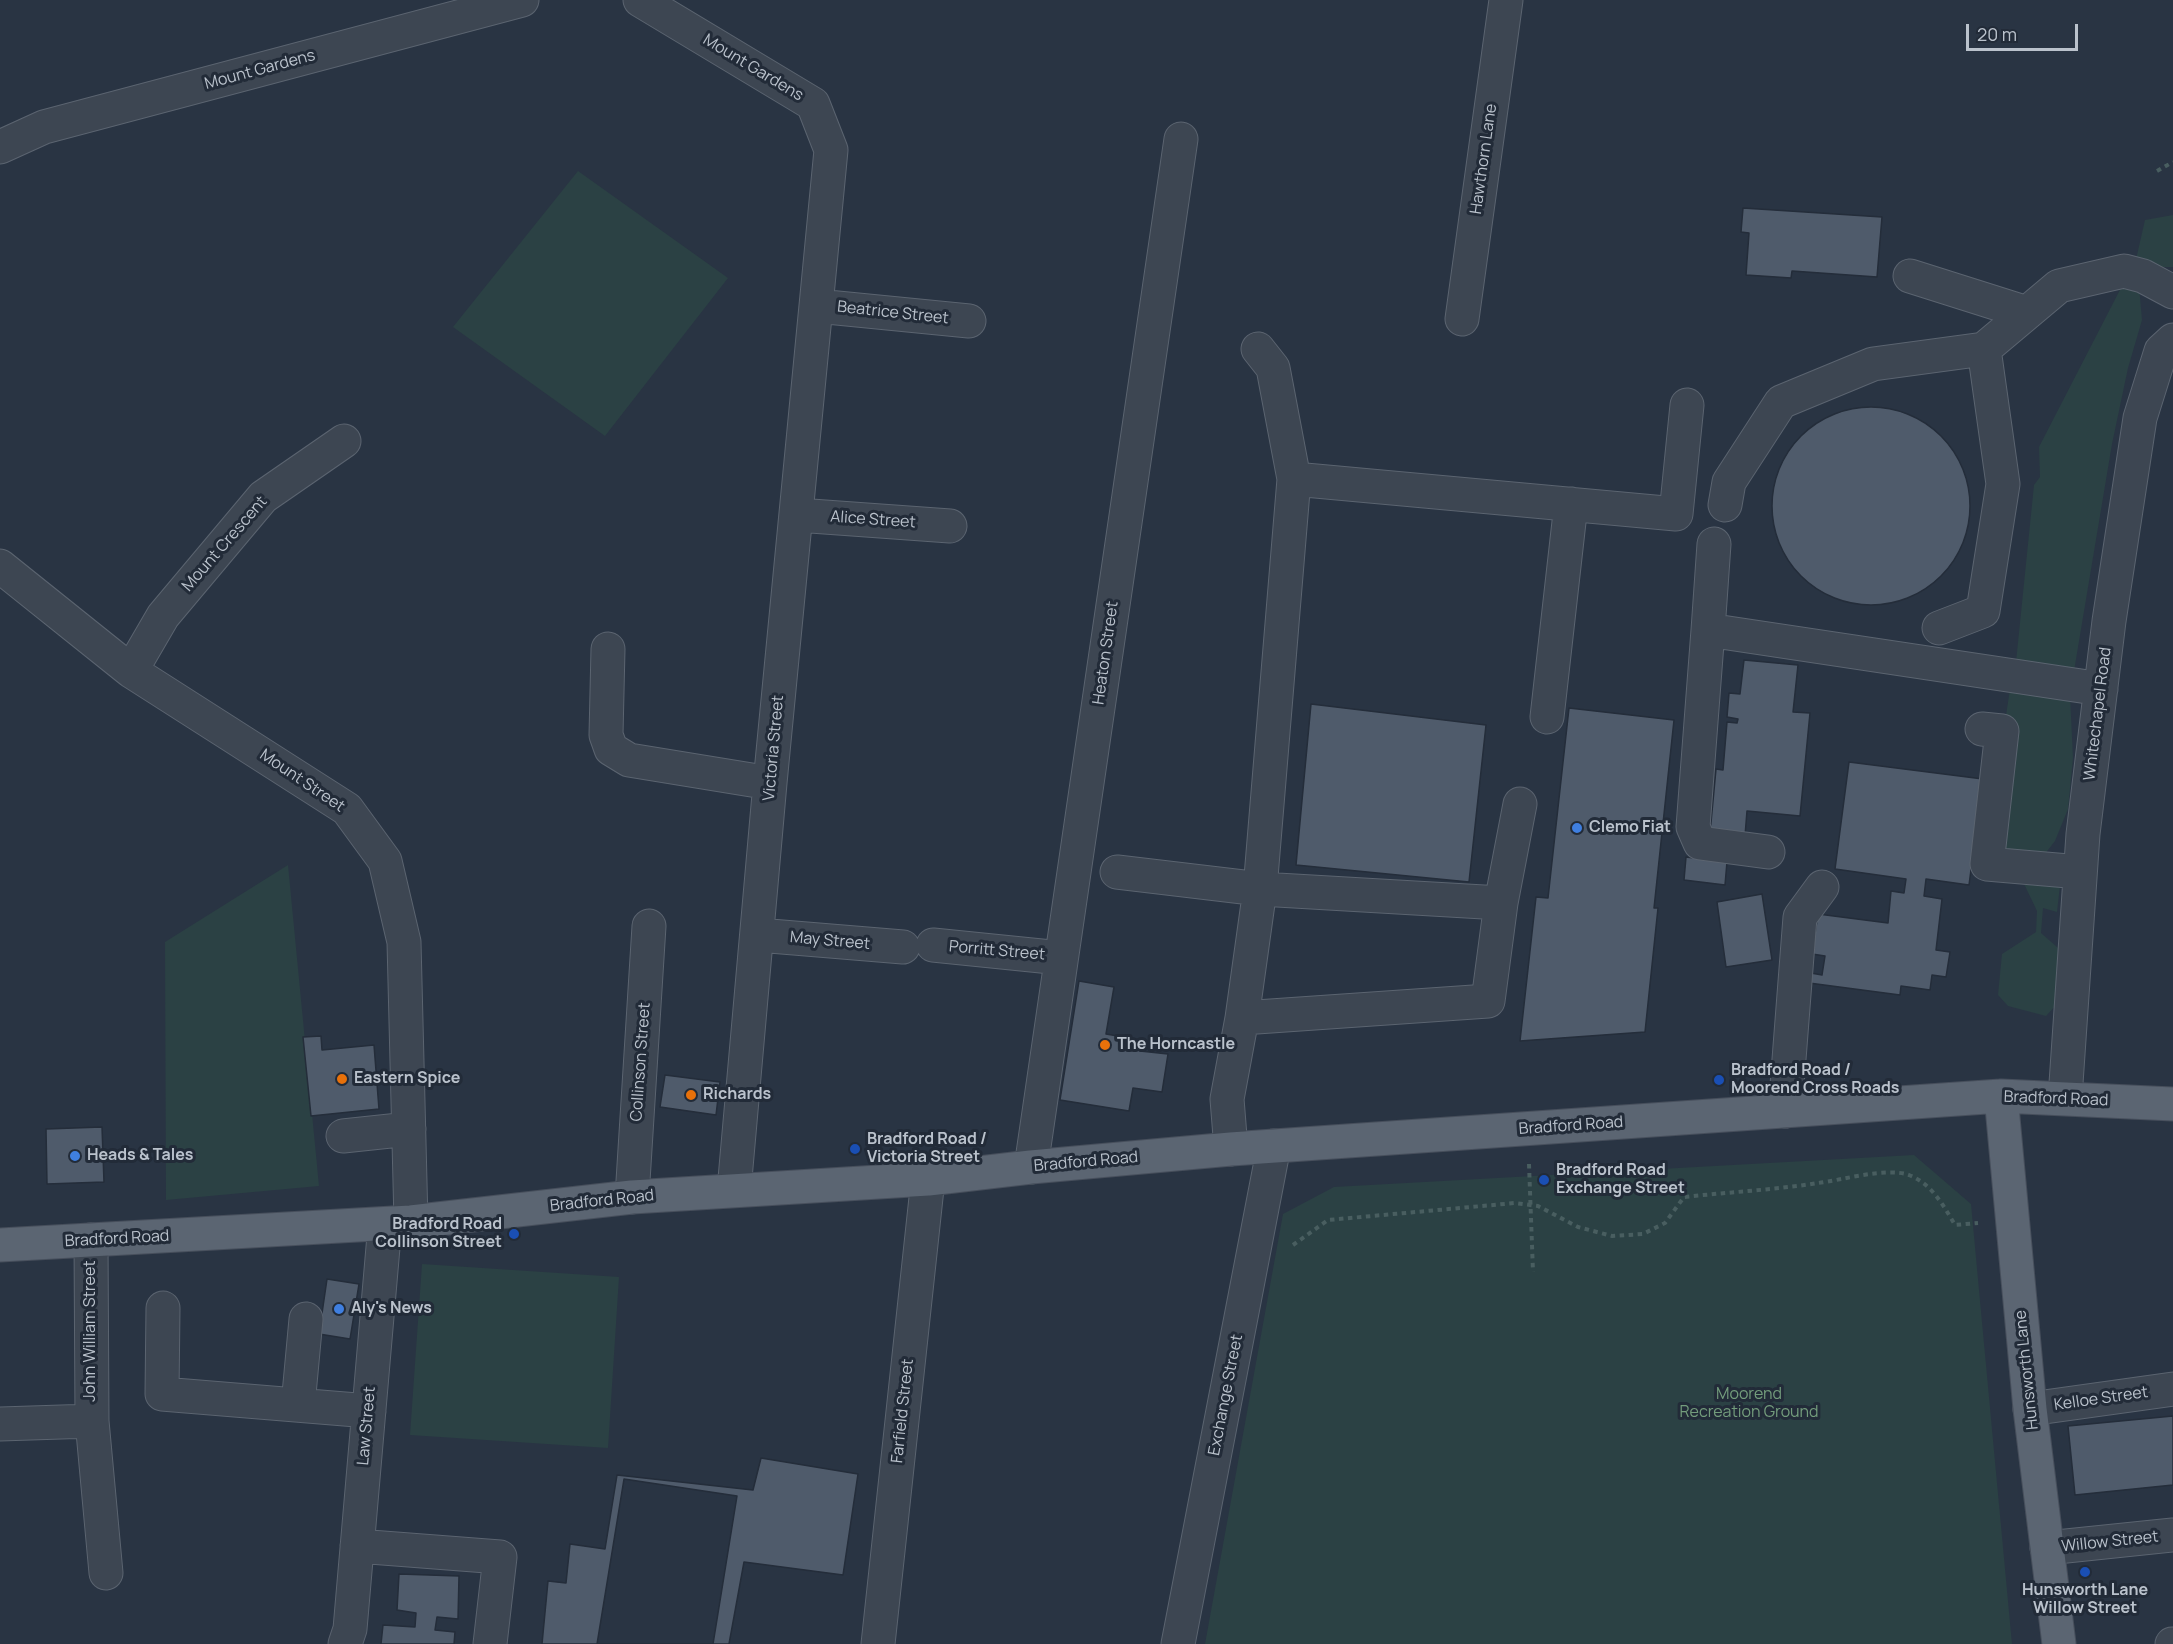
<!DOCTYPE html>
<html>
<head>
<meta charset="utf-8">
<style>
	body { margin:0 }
	#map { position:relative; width:2173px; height:1644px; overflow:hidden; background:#293443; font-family:Manrope,sans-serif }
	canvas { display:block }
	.scale { position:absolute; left:1966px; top:24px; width:112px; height:27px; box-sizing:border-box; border:3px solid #bac2cc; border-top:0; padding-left:8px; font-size:18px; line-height:21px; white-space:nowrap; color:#bac2cc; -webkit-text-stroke:4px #222b38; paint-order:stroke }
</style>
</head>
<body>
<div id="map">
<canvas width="2173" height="1644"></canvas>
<div class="scale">20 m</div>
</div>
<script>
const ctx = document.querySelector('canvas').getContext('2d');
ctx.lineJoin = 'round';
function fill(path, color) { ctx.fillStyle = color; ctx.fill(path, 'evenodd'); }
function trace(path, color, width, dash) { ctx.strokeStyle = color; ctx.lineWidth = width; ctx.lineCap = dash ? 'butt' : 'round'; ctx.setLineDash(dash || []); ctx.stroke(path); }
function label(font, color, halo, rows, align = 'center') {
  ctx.font = font + ' Manrope,sans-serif'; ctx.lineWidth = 6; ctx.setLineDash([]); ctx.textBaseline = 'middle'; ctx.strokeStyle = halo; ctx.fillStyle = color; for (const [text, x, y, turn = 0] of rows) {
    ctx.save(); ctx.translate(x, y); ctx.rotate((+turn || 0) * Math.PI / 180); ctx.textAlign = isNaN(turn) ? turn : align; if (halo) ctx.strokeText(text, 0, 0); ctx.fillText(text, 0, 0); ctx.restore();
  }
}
fill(new Path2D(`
	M578,171L728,278L605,436L453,327Z
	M2173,215V267H2132L2137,255L2145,220Z
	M2124,282L2139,286L2142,320L2128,368L2112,444L2074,671L2016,662L2034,485L2040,477L2039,447Z
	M2010,689L2070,695L2073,758L2068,809L2055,841L2041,859L2062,868L2057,912L2043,908L2041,933L2065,954L2058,1003L2046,1016L2008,1006L1998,995L2002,954L2036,932L2037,911L2016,867L1993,854L2005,722Z
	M288,865L319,1186L166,1200L165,942Z
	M1914,1155L1971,1204L2012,1644H1205L1283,1214L1334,1187Z
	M422,1264L619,1277L608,1448L410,1435Z`), '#2b4144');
const building = new Path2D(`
	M1743,208L1882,217L1877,277L1792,271L1791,278L1746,275L1749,233L1741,232Z
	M1772 506a99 99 0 1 1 198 0a99 99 0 1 1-198 0Z
	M1744,660L1798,665L1793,712L1810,713L1800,816L1747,811L1745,836L1710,833L1716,769L1723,770L1727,722L1737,723L1738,719L1727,717L1729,693L1740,694Z
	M1311,704L1486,725L1469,882L1296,865Z
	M1569,708L1674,720L1654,908H1658L1645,1032L1520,1041L1536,897L1548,898Z
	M1849,762L1983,779L1969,885L1926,879L1924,896L1942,899L1936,950L1950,952L1946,977L1932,975L1930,990L1901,986L1900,995L1809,983L1811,973L1822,975L1825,956L1812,954L1818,914L1888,923L1891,891L1904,893L1906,879L1835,869Z
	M1686,857L1727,862L1725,885L1684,880Z
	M1762,894L1772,960L1726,967L1717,902Z
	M1079,981L1114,987L1106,1034L1141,1040L1140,1051L1168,1054L1162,1092L1133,1088L1129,1111L1060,1100Z
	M321,1036L322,1050L374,1045L379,1109L311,1116L303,1037Z
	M665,1075L720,1082L716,1115L660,1107Z
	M102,1127L104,1182L47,1184L46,1129Z
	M327,1279L359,1284L350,1339L319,1334Z
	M2173,1416V1485L2075,1495L2068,1426Z
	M761,1458L858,1474L843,1575L744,1562L729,1644H542L548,1581L566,1583L570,1544L605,1549L617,1475L753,1490Z
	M624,1479L737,1496L713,1644H597Z
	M399,1574L459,1576L458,1619L437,1617L435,1630L455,1632L454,1644H381L383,1625L415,1627L416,1613L397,1610Z`);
fill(building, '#4f5b6b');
trace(building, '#242d3a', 1.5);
const minor = new Path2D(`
	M640,0L813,104L831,150L770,783L734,1190
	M0,147L44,127L522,0
	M1910,276L2027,313
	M817,306L969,321
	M1462,319L1506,0
	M1258,349L1273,368L1294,479
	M1725,505L1729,482L1781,402L1873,364L1984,349
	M797,515L950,526
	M0,566L131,671L347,809L385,861L404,942L411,1222
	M1939,628L1983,611L2003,484L1984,349L2059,286L2124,271L2143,276L2173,292
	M1708,630L1714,544
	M608,649L606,735L611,749L629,760L770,783
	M131,671L163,616L263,497L344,441
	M1547,717L1571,504
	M1982,729L2002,731L1987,864L2080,872
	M1768,852L1700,843L1693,827L1708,630L2101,689
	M1117,872L1260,889L1501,903L1488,1001L1242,1018
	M1501,903L1520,804
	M758,935L903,947
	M933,945L1061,958
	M2065,1098L2083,834L2109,621L2140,418L2161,351L2173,340
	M1785,1111L1800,917L1822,887
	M343,1136L409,1129
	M1231,1149L1227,1099L1242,1018L1260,889L1294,479L1676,514L1687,405
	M1031,1167L1181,139
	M632,1197L649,926
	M91,1240L92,1421L106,1573
	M163,1308L162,1394L369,1411
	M298,1405L306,1319
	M2030,1409L2173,1389
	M0,1424L92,1421
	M357,1546L500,1557L490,1644
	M2047,1548L2173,1535
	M345,1644L350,1629L385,1224
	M878,1644L928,1179
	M1178,1644L1274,1146
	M2172,1644H2173`);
const major = new Path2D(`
	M2001,1096L2030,1409L2059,1644
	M0,1245L411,1222L632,1197L928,1179L1031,1167L1231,1149L2001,1096L2173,1104`);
trace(minor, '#5b6470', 35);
trace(major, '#474f5c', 35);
trace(new Path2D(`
	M2157,171L2173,162
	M1529,1164L1533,1272
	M1293,1245L1328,1220L1515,1203L1538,1206L1578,1227L1612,1236L1643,1234L1665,1223L1684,1197C1729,1192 1774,1190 1818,1183C1842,1180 1887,1167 1909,1175C1932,1184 1943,1205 1955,1225L1978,1223`), '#495e60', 4, [4.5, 4.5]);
trace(minor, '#3d4652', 33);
trace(major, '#5b6572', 33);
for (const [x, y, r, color] of [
	[1577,828,6,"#3f7fe0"],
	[1105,1045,6,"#e8710a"],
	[342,1079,6,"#e8710a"],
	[1719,1080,6,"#1a4fb4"],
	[691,1095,6,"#e8710a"],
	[855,1149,6,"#1a4fb4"],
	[75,1156,6,"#3f7fe0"],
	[1544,1180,6,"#1a4fb4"],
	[514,1234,6,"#1a4fb4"],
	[339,1309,6,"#3f7fe0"],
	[2085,1572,6,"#1a4fb4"]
]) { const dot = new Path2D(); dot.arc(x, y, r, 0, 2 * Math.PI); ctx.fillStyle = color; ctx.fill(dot); trace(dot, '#222b38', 2); }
label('16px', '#bac2cc', '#222b38', [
	["Mount Gardens",753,68,31],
	["Mount Gardens",260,70,-15],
	["Hawthorn Lane",1484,159,-82],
	["Beatrice Street",893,313,6],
	["Alice Street",873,520,4],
	["Mount Crescent",225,544,-49],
	["Heaton Street",1106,653,-82],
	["Whitechapel Road",2098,714,-83],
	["Victoria Street",774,748,-85],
	["Mount Street",302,781,34],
	["May Street",830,941,5],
	["Porritt Street",997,951,5],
	["Collinson Street",641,1062,-86],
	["Bradford Road",2056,1099,2],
	["Bradford Road",1571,1126,-4],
	["Bradford Road",1086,1162,-5],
	["Bradford Road",602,1201,-6],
	["Bradford Road",117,1239,-3],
	["John William Street",91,1331,-90],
	["Hunsworth Lane",2027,1370,-96],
	["Exchange Street",1226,1395,-79],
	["Kelloe Street",2101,1399,-8],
	["Farfield Street",903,1411,-84],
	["Law Street",367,1426,-85],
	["Willow Street",2110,1542,-6]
]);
label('bold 16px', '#bac2cc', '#222b38', [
	["Clemo Fiat",1589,828],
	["The Horncastle",1117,1045],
	["Bradford Road /",1731,1071],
	["Moorend Cross Roads",1731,1089],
	["Eastern Spice",354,1079],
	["Richards",703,1095],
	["Bradford Road /",867,1140],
	["Victoria Street",867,1158],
	["Heads & Tales",87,1156],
	["Bradford Road",1556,1171],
	["Exchange Street",1556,1189],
	["Bradford Road",502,1225,"right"],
	["Collinson Street",502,1243,"right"],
	["Aly's News",351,1309],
	["Hunsworth Lane",2085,1591,"center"],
	["Willow Street",2085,1609,"center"]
], 'left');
label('16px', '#739c7c', '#222b38', [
	["Moorend",1749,1395],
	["Recreation Ground",1749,1413]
]);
</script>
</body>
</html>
